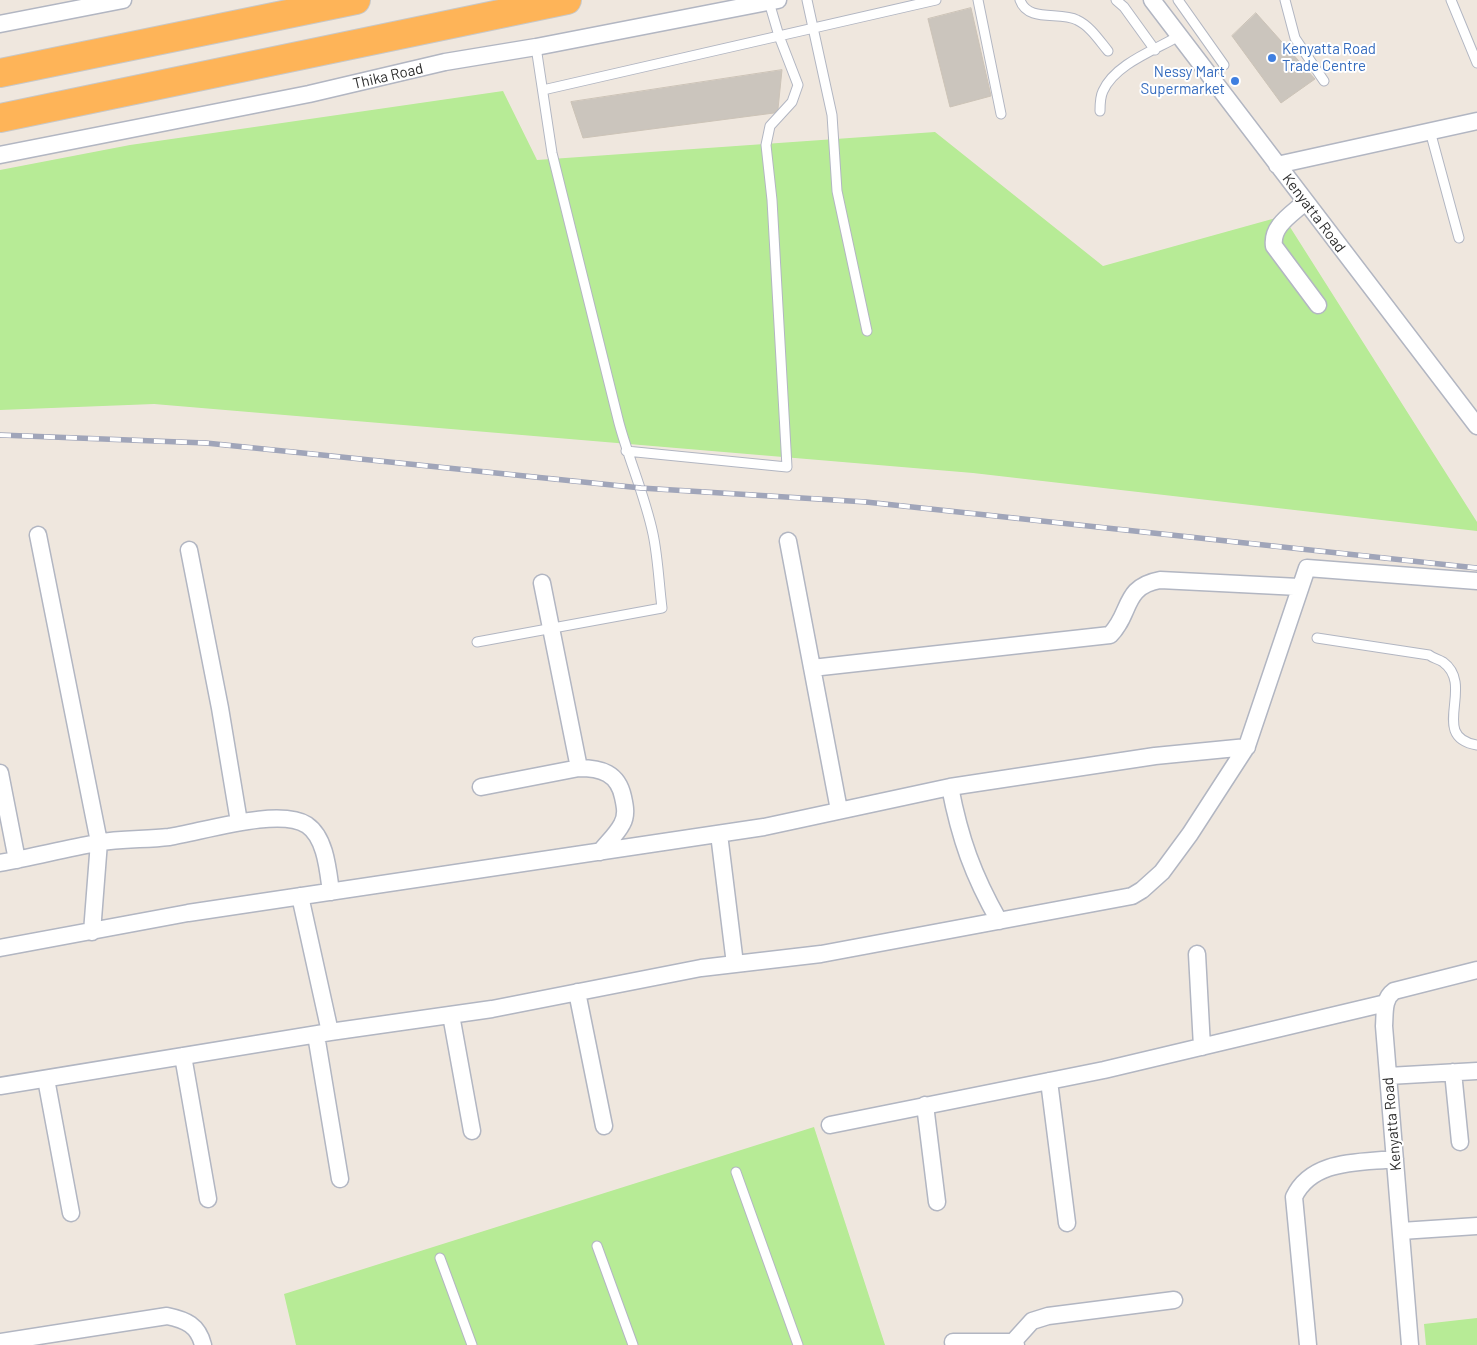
<!DOCTYPE html>
<html>
<head>
<meta charset="utf-8">
<style>
	body { margin:0 }
	canvas { display:block; background:#efe7de }
</style>
</head>
<body>
<canvas width="1477" height="1345"></canvas>
<script>
const ctx = document.querySelector('canvas').getContext('2d');
ctx.lineJoin = 'round';
function fill(path, color) { ctx.fillStyle = color; ctx.fill(path, 'evenodd'); }
function trace(path, color, width, dash) { ctx.strokeStyle = color; ctx.lineWidth = width; ctx.lineCap = dash ? 'butt' : 'round'; ctx.setLineDash(dash || []); ctx.stroke(path); }
function label(font, color, halo, rows, align = 'center') {
  ctx.font = font + ' Barlow,sans-serif'; ctx.lineWidth = 4; ctx.setLineDash([]); ctx.textBaseline = 'middle'; ctx.strokeStyle = halo; ctx.fillStyle = color; for (const [text, x, y, turn = 0] of rows) {
    ctx.save(); ctx.translate(x, y); ctx.rotate((+turn || 0) * Math.PI / 180); ctx.textAlign = isNaN(turn) ? turn : align; if (halo) ctx.strokeText(text, 0, 0); ctx.fillText(text, 0, 0); ctx.restore();
  }
}
fill(new Path2D(`
	M503,91L537,160L935,132L1103,266L1283,216L1477,522V531L973,473L154,404L0,410V170L130,145Z
	M814,1127L885,1345H296L284,1294Z
	M1477,1318V1345H1426L1424,1324Z`), '#b7eb96');
const building = new Path2D(`
	M971,8L991,96L950,107L928,19Z
	M1256,13L1315,79L1281,103L1232,36Z
	M782,70L778,109L774,113L583,138L571,102Z`);
fill(building, '#cbc5bd');
trace(building, '#ccc3b7', 1);
const service = new Path2D(`
	M807,0L832,115L837,191L867,331
	M978,0L1001,114
	M1020,0C1028,23 1060,11 1077,20C1090,26 1099,40 1108,51
	M1116,0L1124,7L1155,50
	M1178,0L1224,65
	M1285,0L1295,38L1324,81
	M1451,0L1477,63
	M543,90L936,0
	M1100,111C1100,104 1100,97 1103,91C1115,64 1155,50 1179,36
	M1430,131L1459,238
	M626,451L787,467L772,200L766,145L770,126L792,102L798,85L779,36L769,2
	M1317,638L1429,655C1433,658 1438,659 1443,662C1476,686 1428,737 1477,745
	M477,642L662,608C659,584 658,558 653,534C645,496 629,460 619,423L552,153L536,47
	M736,1172L798,1345
	M597,1246L633,1345
	M440,1258L472,1345`);
const minor = new Path2D(`
	M1152,0L1477,426
	M0,24L123,0
	M0,155L309,94L445,62L536,47L778,0
	M1277,165L1477,121
	M1305,202C1292,214 1271,226 1274,246L1318,305
	M38,535L99,842L92,932
	M788,541L839,810
	M189,550L220,708L239,822
	M542,583L579,768
	M812,668L1110,635C1132,613 1122,587 1160,580L1299,587
	M0,773L17,860
	M481,787L579,768C601,768 618,773 623,797C625,806 627,815 622,824C617,834 607,843 600,852
	M950,787C960,839 973,875 999,921
	M719,834L735,964
	M0,863C33,857 64,849 97,843C121,838 145,840 169,837C202,832 279,807 307,825C326,838 328,871 331,892
	M300,896L330,1032
	M0,948L188,913L764,827L950,787L1155,756L1247,747
	M1197,954L1202,1047
	M577,992L604,1126
	M451,1015L472,1131
	M316,1035L340,1179
	M183,1056L208,1199
	M1453,1072L1460,1142
	M1388,1076L1477,1071
	M46,1079L71,1213
	M1049,1081L1067,1223
	M0,1086L330,1032L492,1009L701,968L821,954L1132,896L1142,890L1162,872L1190,834L1247,746L1307,568L1477,581
	M925,1105L937,1202
	M830,1125L1104,1070L1386,1003
	M1401,1231L1477,1226
	M0,1342L167,1316C186,1320 198,1325 203,1345
	M953,1342H1013L1016,1345
	M1013,1342L1032,1321L1048,1316L1174,1300
	M1308,1345L1294,1197C1312,1159 1359,1163 1395,1159
	M1410,1345L1384,1026C1385,1013 1383,999 1394,991L1477,970`);
const trunk = new Path2D(`
	M0,73L356,0
	M0,118L567,0`);
trace(service, '#b2b6c2', 11);
trace(minor, '#b2b6c2', 19);
trace(trunk, '#c8c8c8', 30);
trace(service, '#fff', 9);
trace(minor, '#fff', 16);
trace(trunk, '#feb458', 28);
const rail = new Path2D(`
	M0,435L206,443L641,488L866,502L1477,568`);
trace(rail, '#a0a5b9', 5.5);
trace(rail, '#fff', 4, [11]);
for (const [x, y, r, color] of [
	[1272,58,5,"#3f7fe0"],
	[1235,81,5,"#3f7fe0"]
]) { const dot = new Path2D(); dot.arc(x, y, r, 0, 2 * Math.PI); ctx.fillStyle = color; ctx.fill(dot); trace(dot, '#fff', 2); }
label('15px', '#366cbe', '#fff', [
	["Kenyatta Road",1282,49],
	["Trade Centre",1282,66],
	["Nessy Mart",1225,72,"right"],
	["Supermarket",1225,89,"right"]
], 'left');
label('15px', '#2d2d2d', '#fff', [
	["Thika Road",388,76,-13],
	["Kenyatta Road",1314,213,53],
	["Kenyatta Road",1392,1124,-95]
]);
</script>
</body>
</html>
